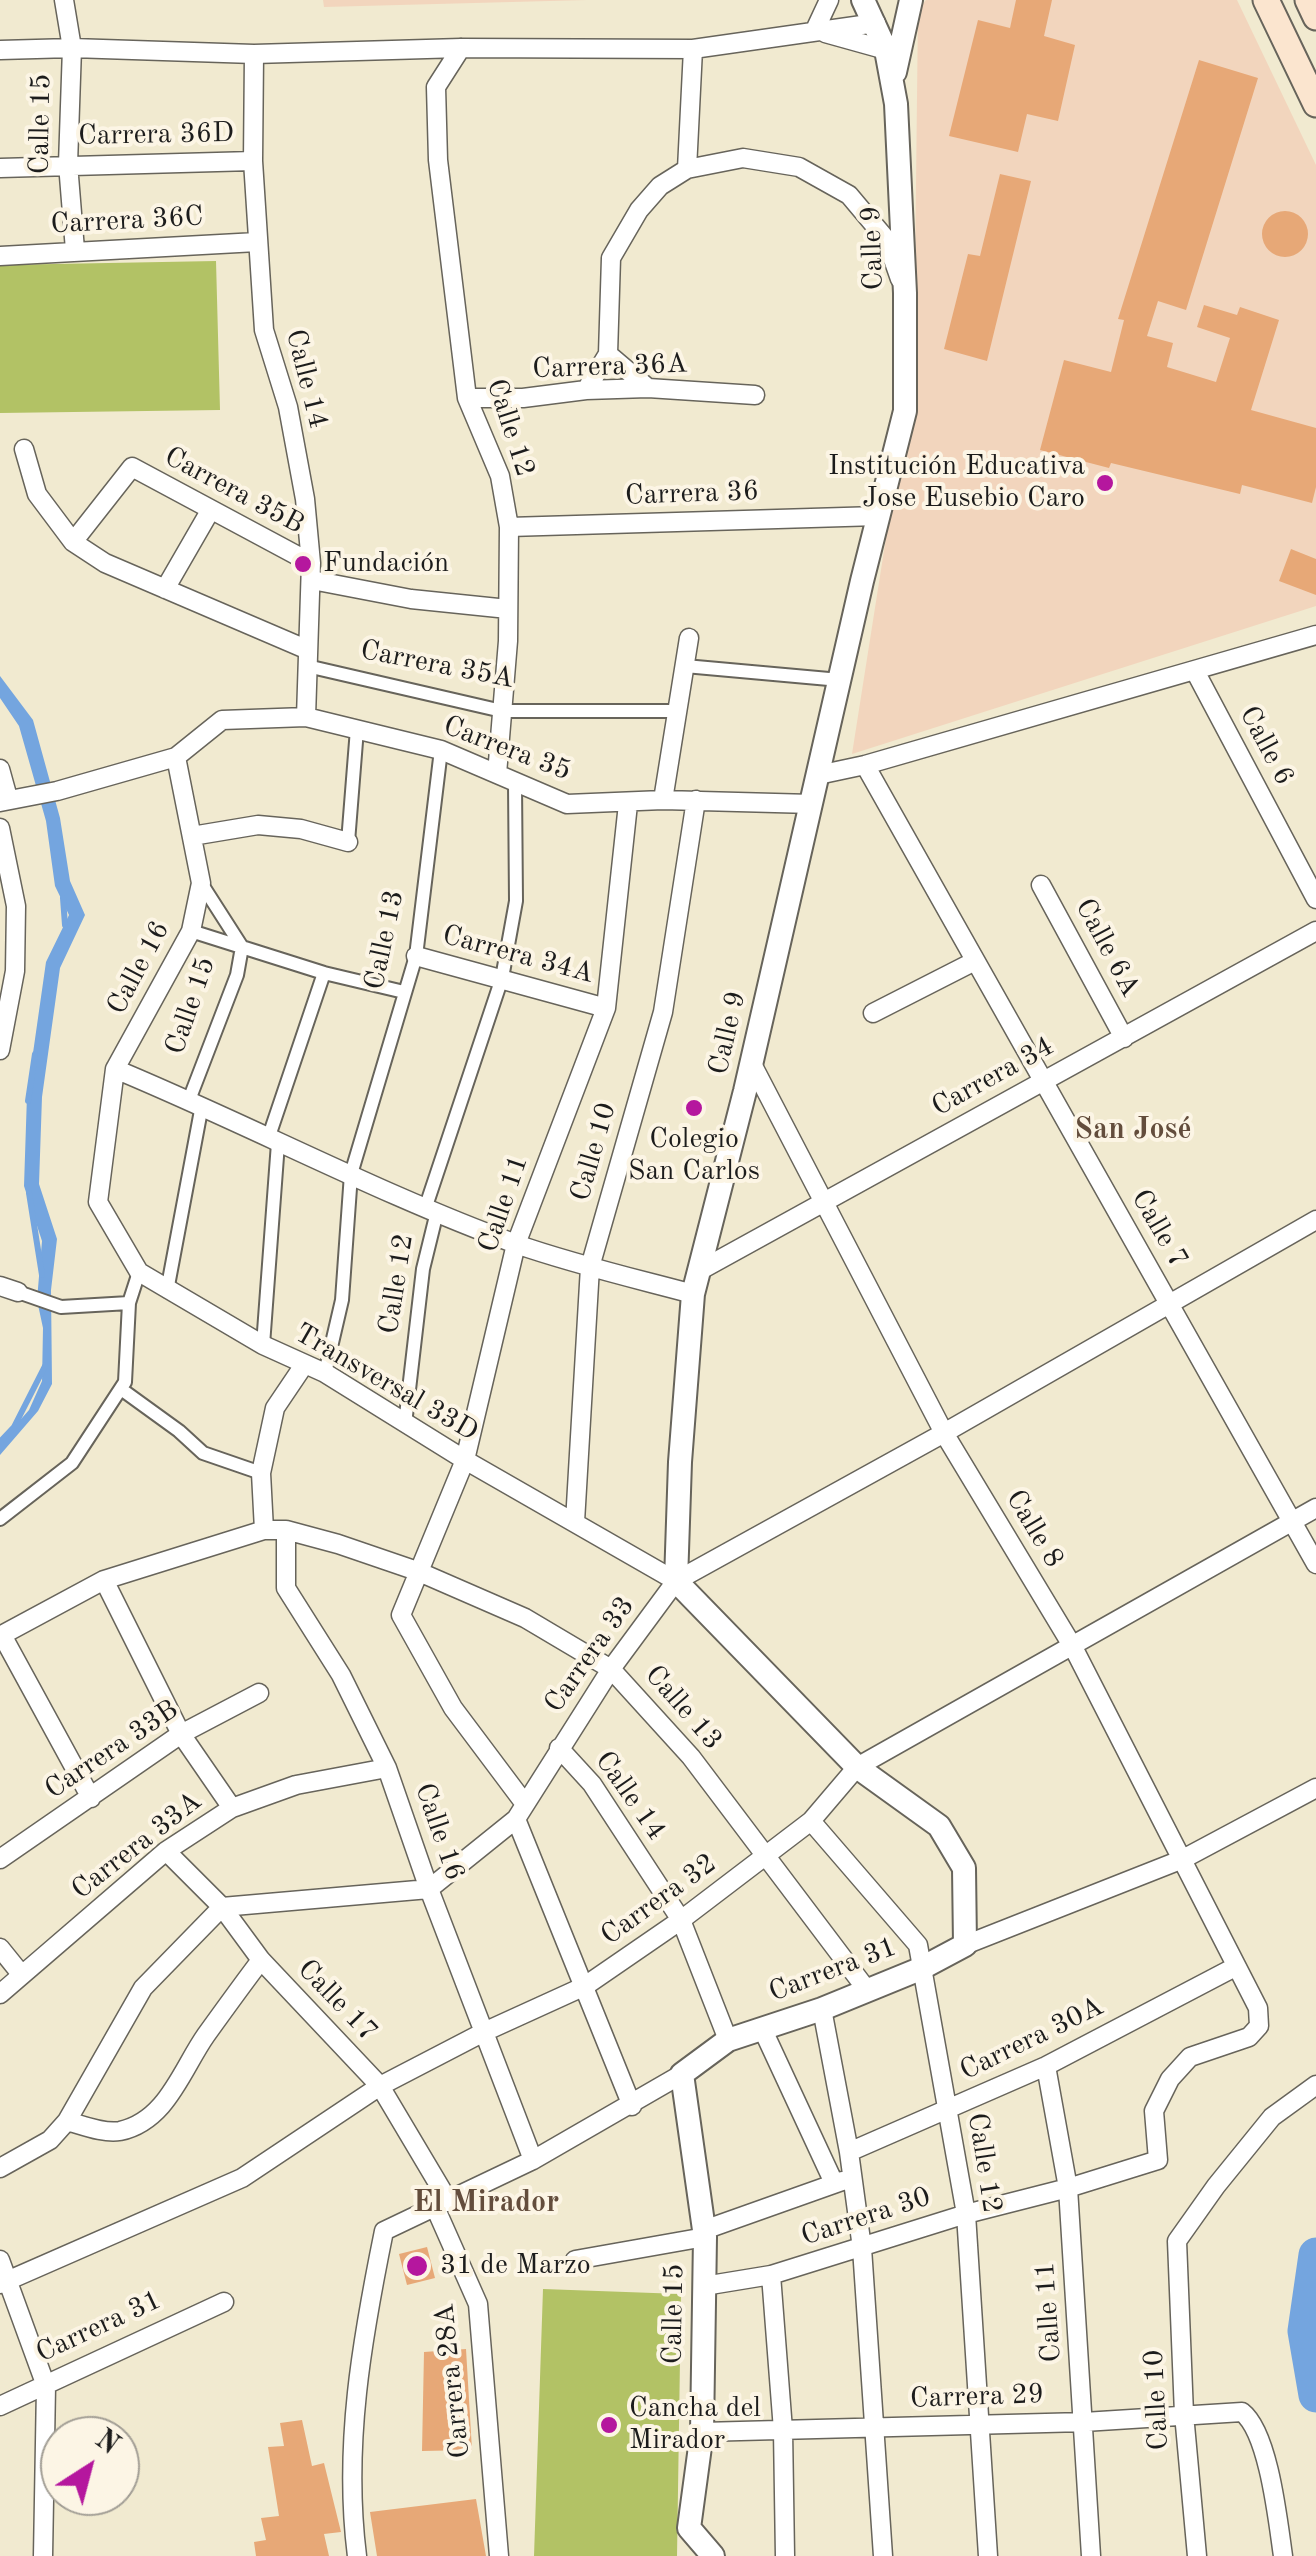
<!DOCTYPE html>
<html>
<head>
<meta charset="utf-8">
<style>
	body { margin:0 }
	#map { position:relative; width:1316px; height:2556px; overflow:hidden; background:#f1ead0; font-family:"Old Standard TT",serif }
	canvas { display:block }
	.north { position:absolute; left:40px; top:2416px; width:100px; height:100px; box-sizing:border-box; background:#fcf5e5; border:2px solid #a29e95; border-radius:50%; rotate:36deg; font-size:28px; font-weight:700; line-height:40px; text-align:center; color:#1c1c1c }
	.north::after { content:''; display:block; margin:auto; width:35px; height:45px; background:#b5179e; clip-path:polygon(50% 0,100% 100%,50% 72%,0 100%) }
</style>
</head>
<body>
<div id="map">
<canvas width="1316" height="2556"></canvas>
<div class="north">N</div>
</div>
<script>
const ctx = document.querySelector('canvas').getContext('2d');
ctx.lineJoin = 'round';
function fill(path, color) { ctx.fillStyle = color; ctx.fill(path, 'evenodd'); }
function trace(path, color, width, dash) { ctx.strokeStyle = color; ctx.lineWidth = width; ctx.lineCap = dash ? 'butt' : 'round'; ctx.setLineDash(dash || []); ctx.stroke(path); }
function label(font, color, halo, rows, align = 'center') {
  ctx.font = font + ' "Old Standard TT",serif'; ctx.lineWidth = 8; ctx.setLineDash([]); ctx.textBaseline = 'middle'; ctx.strokeStyle = halo; ctx.fillStyle = color; for (const [text, x, y, turn = 0] of rows) {
    ctx.save(); ctx.translate(x, y); ctx.rotate((+turn || 0) * Math.PI / 180); ctx.textAlign = isNaN(turn) ? turn : align; if (halo) ctx.strokeText(text, 0, 0); ctx.fillText(text, 0, 0); ctx.restore();
  }
}
fill(new Path2D(`
	M323,0H587L324,7Z
	M926,0H1237L1316,165V606L852,754L914,360L918,10Z`), '#f2d5bd');
fill(new Path2D(`
	M216,261L220,410L0,413V265Z
	M543,2289L681,2294L677,2556H534Z`), '#b2c265');
fill(new Path2D(`
	M0,676L33,720L60,818L70,881L85,915L60,968L42,1097L39,1184L57,1239L51,1290L52,1384L38,1411L0,1455V1443L29,1410L42,1381L43,1328L37,1300L42,1241L24,1186L27,1095L46,962L69,915L55,886L46,821L19,726L0,698Z`), '#74a5df');
trace(new Path2D(`
	M63,898L65,925
	M28,1101L35,1054
	M29,1193L42,1275
	M0,1442L14,1427L45,1366`), '#74a5df', 6);
trace(new Path2D(`
	M1316,2255L1305,2331L1316,2395`), '#74a5df', 35);
fill(new Path2D(`
	M1016,0H1052L1044,36L1075,45L1058,121L1027,114L1018,152L949,136L978,20L1010,28Z
	M1199,60L1258,78L1186,310L1158,301L1147,336L1173,343L1167,367L1216,382L1230,338L1197,327L1204,305L1237,315L1240,307L1279,320L1251,410L1316,428V487L1312,503L1242,485L1240,494L1111,463L1109,468L1040,450L1064,360L1111,372L1124,320L1118,319Z
	M1000,174L1031,181L987,361L944,349L968,254L980,256Z
	M1262 234a23 23 0 1 1 46 0a23 23 0 1 1-46 0Z
	M1291,549L1316,559V595L1279,581Z
	M427,2247L435,2278L407,2285L399,2254Z
	M466,2349L472,2450L422,2451L424,2352Z
	M302,2420L312,2466L324,2463L341,2532L324,2534L329,2556H256L254,2542L266,2540L261,2518L279,2516L268,2447L284,2446L280,2423Z
	M476,2499L486,2556H377L370,2512Z`), '#e7a877');
const pedestrian = new Path2D(`
	M307,666L502,711H677
	M685,666L840,680
	M348,842L357,729
	M191,931L324,973L404,992
	M189,1100L237,975L242,947L201,883
	M268,1139L324,973
	M426,1206L502,978L516,901L515,784
	M167,1291L202,1105
	M18,1292L61,1307L129,1303
	M263,1345L278,1143
	M325,1373L342,1300L351,1174L416,956L441,750
	M121,1389L179,1431L203,1453L261,1473
	M405,1424L423,1269L437,1212
	M0,1519L72,1463L125,1382L129,1303L139,1272`);
const minor = new Path2D(`
	M64,0L72,48L68,164L75,250
	M815,30L829,0
	M825,33L886,50
	M461,48L436,87L438,160L467,398L500,476L509,527L508,641L497,774
	M0,50L72,48L254,54L461,48L693,49L876,23
	M254,54L253,161L264,330L288,407L305,499L311,563L306,717
	M0,168L253,161
	M687,169L743,158L799,167L849,195L886,239L900,279
	M0,256L257,242
	M608,354L648,388
	M586,390L608,354L611,258L639,210L660,186L687,169L693,49
	M467,398H523L586,390L648,388L755,395
	M24,449L37,494L73,542L105,563L308,650
	M509,527L878,516
	M73,542L132,467L311,563
	M312,580L411,599L508,609
	M165,589L210,511
	M1195,671L1316,899
	M176,757L201,883L191,931L115,1069L98,1202L139,1272L263,1345L325,1373L465,1460L676,1581
	M865,765L1316,1564
	M0,769L8,798
	M818,775L865,765L1316,635
	M663,800L689,638
	M0,802L57,791L176,757L222,720L306,717L441,750L567,804L663,800L812,804
	M0,828L16,906L15,971L0,1050
	M192,836L258,825L301,829L348,842
	M1041,885L1124,1038
	M416,956L606,1008
	M873,1013L975,961
	M115,1069C250,1125 379,1194 516,1244C573,1264 633,1278 693,1294
	M697,1272L1316,931
	M0,1286L18,1292
	M575,1522L590,1267L663,1012L696,800
	M264,1530L261,1473L275,1408L304,1365
	M286,1530V1588L341,1675L387,1768L429,1889L533,2160
	M104,1580L181,1734L232,1808
	M2,1635L91,1798
	M0,1636L104,1580L264,1530H286L338,1544L417,1571L525,1618L611,1669L691,1757L867,1990
	M559,1748L592,1784L681,1920L728,2040
	M525,1804L453,1708L401,1615L465,1460L516,1244L606,1008L628,804
	M516,1819L632,2106
	M811,1821L918,1945L966,2214L988,2556
	M166,1851L222,1907L261,1960L380,2086L449,2202
	M0,1859L181,1734L259,1693
	M965,1945L1183,1859L1316,1788
	M0,1948L21,1974
	M0,1994L166,1851L232,1808L296,1785L387,1768
	M822,2009L849,2152L862,2248L883,2556
	M762,2028L834,2183
	M1046,2066L1068,2188L1091,2556
	M67,2121C82,2125 104,2134 120,2131C167,2121 182,2069 206,2035C224,2010 242,1985 261,1960
	M849,2152L1046,2066L1235,1967
	M0,2168L50,2140L67,2121L143,1988L222,1907L429,1889L516,1819L611,1669L676,1581L944,1433L1316,1220
	M435,2207L478,2304L499,2556
	M704,2230L842,2181
	M0,2260L46,2386L43,2556
	M575,2260L705,2237
	M771,2275L783,2430L785,2556
	M0,2284L242,2178L380,2086L484,2032L585,1986L681,1920L811,1821L857,1767L1316,1508
	M704,2286L771,2275L966,2214L1068,2188L1158,2160L1154,2111L1170,2079L1190,2057L1249,2037L1259,2026L1258,2008L1073,1647L944,1433L752,1064
	M0,2406L224,2302
	M702,2432L1084,2422L1242,2412C1269,2433 1278,2522 1283,2556
	M357,2556C343,2446 362,2339 384,2231L533,2160L682,2074
	M1197,2556L1184,2414L1177,2241L1216,2186L1272,2117L1316,2085`);
const tertiary = new Path2D(`
	M895,72L911,0
	M713,2556L689,2528L702,2432L705,2237L682,2074L728,2040L822,2009L920,1969L965,1945L964,1868L939,1826L857,1767L676,1581L680,1462L693,1294L745,1091L862,581L905,411V293L896,104L886,50L863,0`);
const secondary = new Path2D(`
	M1266,0L1316,104
	M1308,0L1316,17`);
trace(pedestrian, '#67645b', 16);
trace(minor, '#67645b', 21);
trace(tertiary, '#67645b', 26);
trace(secondary, '#67645b', 29);
trace(pedestrian, '#fff', 12);
trace(minor, '#fff', 18);
trace(tertiary, '#fff', 22);
trace(secondary, '#fbe5cf', 25);
for (const [x, y, r, color] of [
	[1105,483,10,"#b5179e"],
	[303,564,10,"#b5179e"],
	[694,1108,10,"#b5179e"],
	[417,2266,12,"#b5179e"],
	[609,2425,10,"#b5179e"]
]) { const dot = new Path2D(); dot.arc(x, y, r, 0, 2 * Math.PI); ctx.fillStyle = color; ctx.fill(dot); trace(dot, '#fcf5e5', 4); }
label('28px', '#1c1c1c', '#fcf5e5', [
	["Calle 15",41,124,-89],
	["Carrera 36D",156,135,-1],
	["Carrera 36C",127,221,-3],
	["Calle 9",873,248,-92],
	["Carrera 36A",610,367,-2],
	["Calle 14",306,379,76],
	["Calle 12",510,428,72],
	["Carrera 35B",234,491,28],
	["Carrera 36",692,494,-2],
	["Carrera 35A",437,665,11],
	["Calle 6",1266,746,62],
	["Carrera 35",507,749,21],
	["Calle 13",385,940,-78],
	["Calle 6A",1107,948,62],
	["Carrera 34A",518,955,15],
	["Calle 16",139,968,-62],
	["Calle 15",191,1006,-71],
	["Calle 9",728,1033,-77],
	["Carrera 34",993,1077,-29],
	["Calle 10",594,1152,-74],
	["Calle 11",504,1204,-71],
	["Calle 7",1159,1229,60],
	["Calle 12",397,1284,-81],
	["Transversal 33D",386,1383,30],
	["Calle 8",1034,1529,59],
	["Carrera 33",590,1655,-55],
	["Calle 13",683,1708,49],
	["Carrera 33B",112,1750,-34],
	["Calle 14",630,1796,55],
	["Calle 16",439,1832,71],
	["Carrera 33A",137,1846,-38],
	["Carrera 32",659,1900,-36],
	["Carrera 31",833,1970,-21],
	["Calle 17",337,2001,46],
	["Carrera 30A",1032,2039,-26],
	["Calle 12",984,2163,81],
	["Carrera 30",866,2217,-18],
	["Calle 11",1049,2312,-94],
	["Calle 15",674,2314,-89],
	["Carrera 31",99,2327,-25],
	["Carrera 28A",453,2381,-96],
	["Carrera 29",977,2397,-2],
	["Calle 10",1157,2400,-93]
]);
label('28px', '#1c1c1c', '#fcf5e5', [
	["Institución Educativa",1085,467,"right"],
	["Jose Eusebio Caro",1085,499,"right"],
	["Fundación",323,564],
	["Colegio",694,1140,"center"],
	["San Carlos",694,1172,"center"],
	["31 de Marzo",440,2266],
	["Cancha del",629,2409],
	["Mirador",629,2441]
], 'left');
label('bold 30px', '#634d3c', '#fcf5e5', [
	["San José",1133,1130],
	["El Mirador",486,2203]
]);
</script>
</body>
</html>
